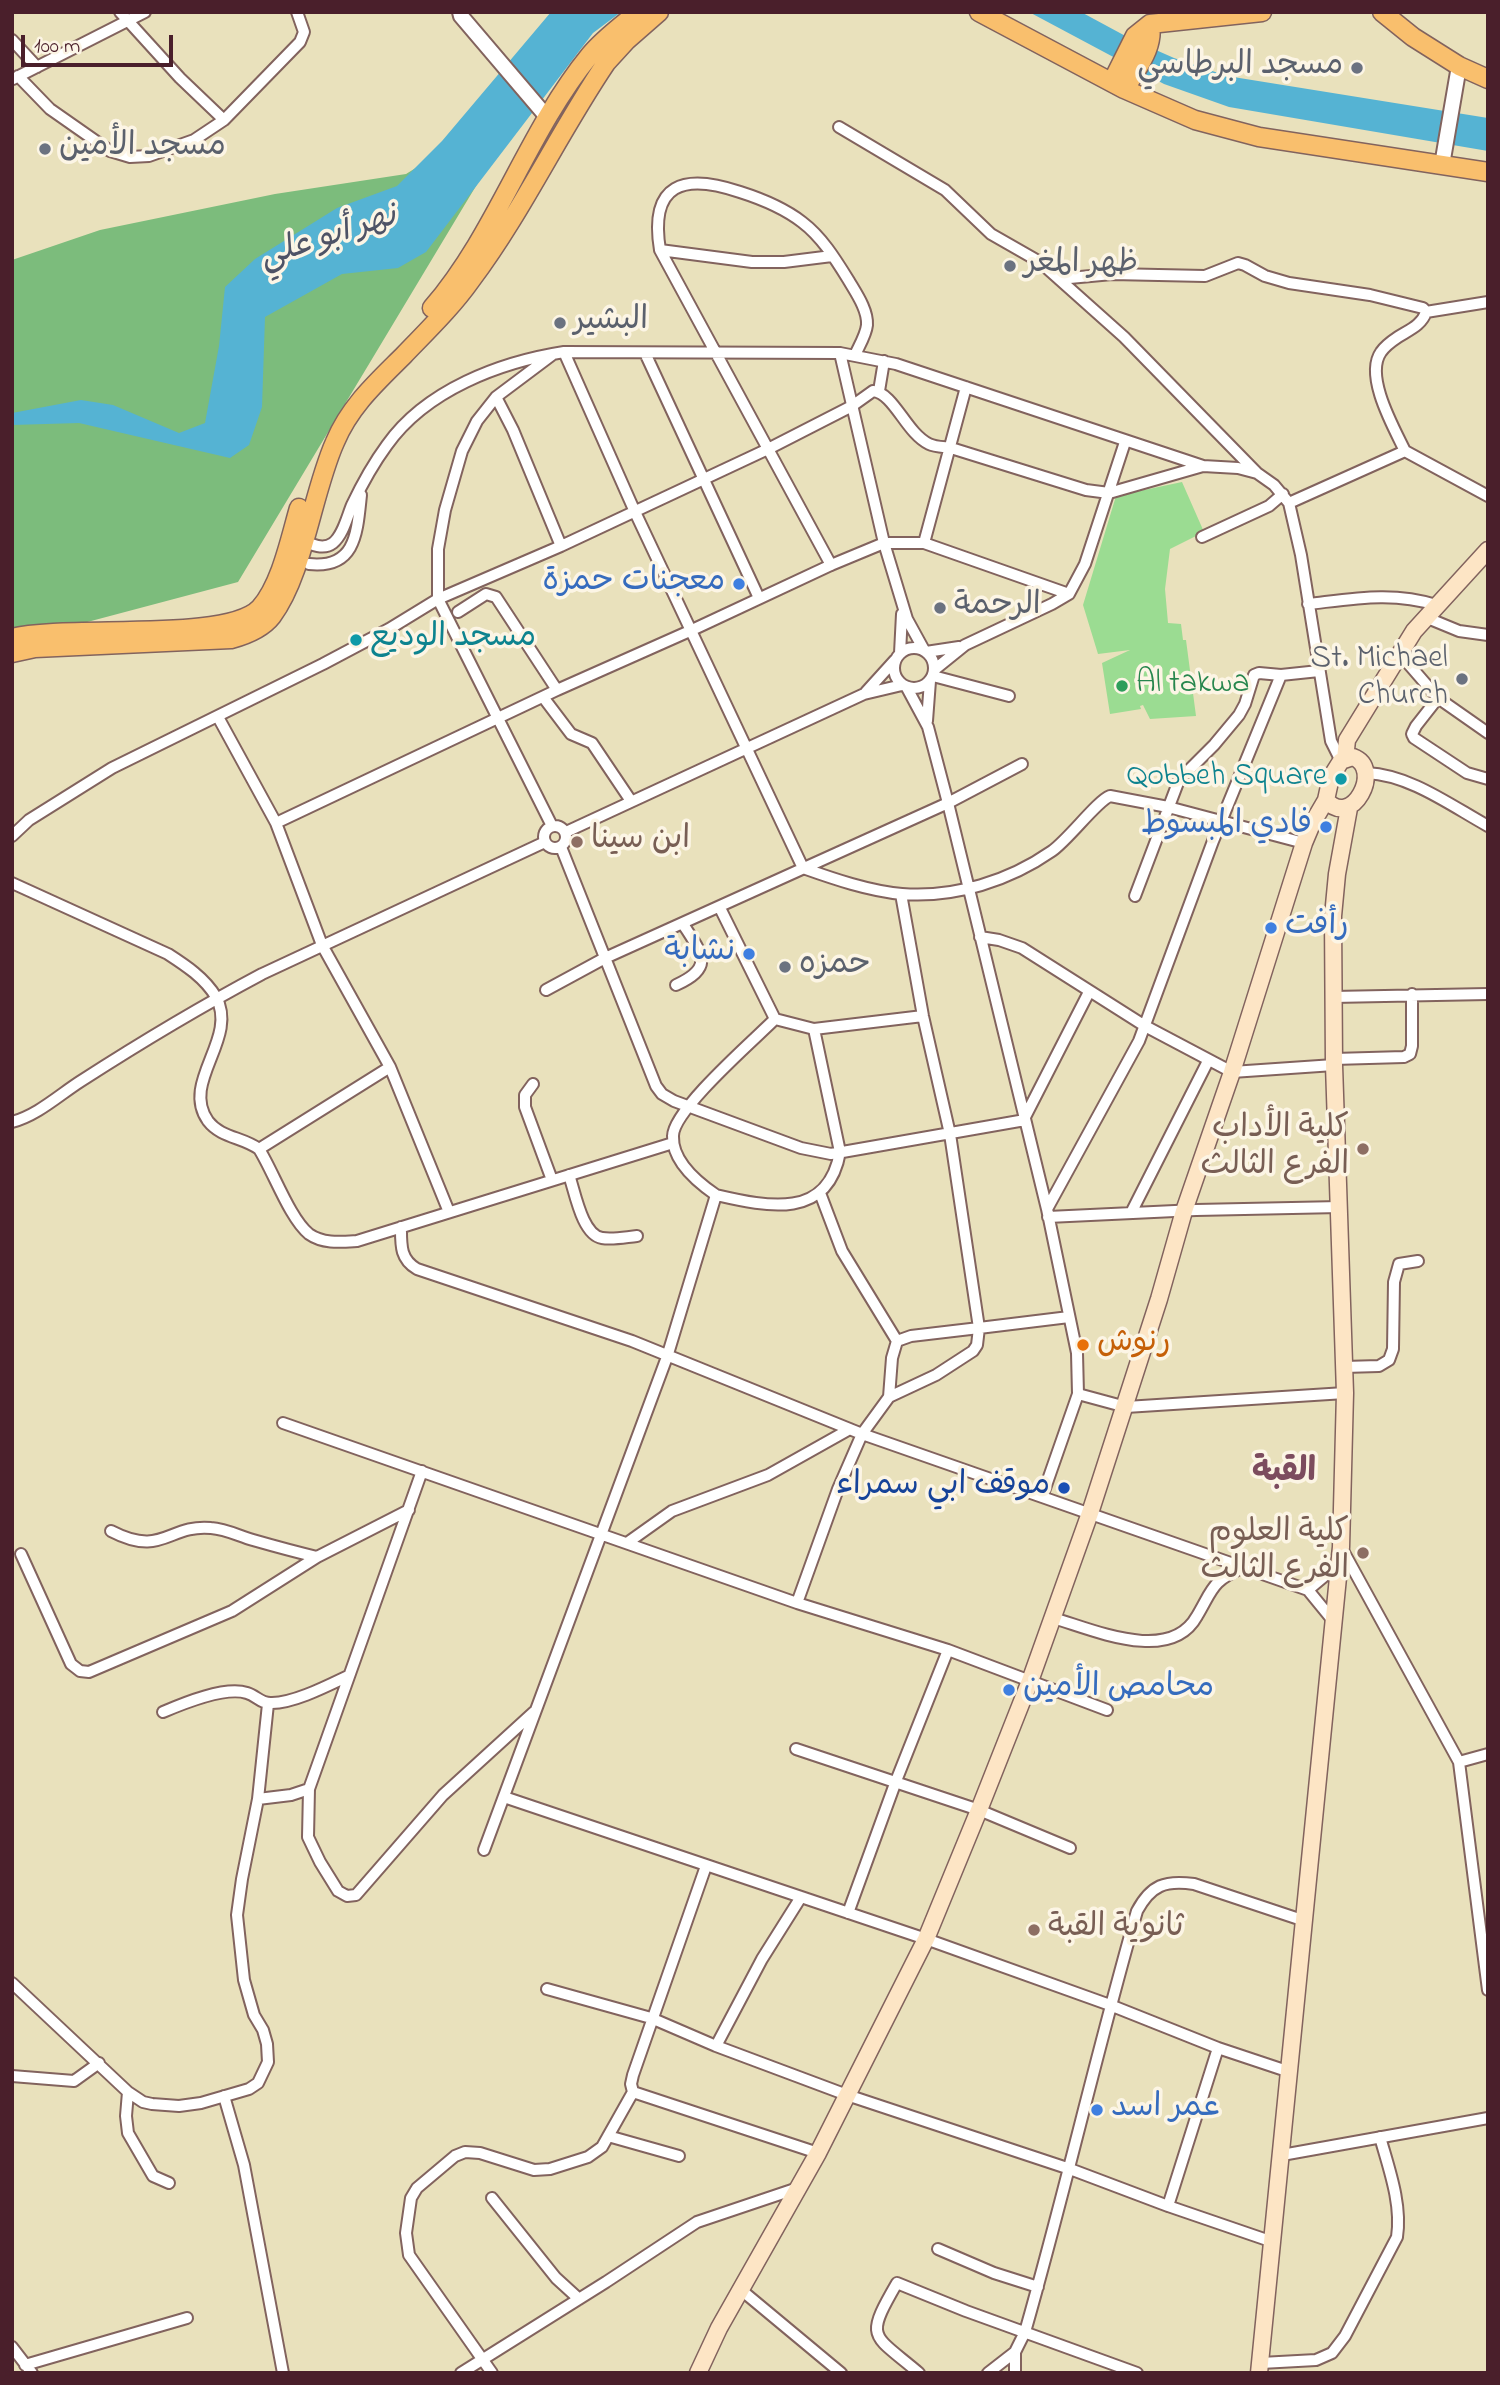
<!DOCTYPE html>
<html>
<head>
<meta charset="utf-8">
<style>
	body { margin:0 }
	#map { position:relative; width:1500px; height:2385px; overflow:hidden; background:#e9e1bc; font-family:"Indie Flower",sans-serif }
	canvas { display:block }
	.frame { position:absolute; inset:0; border:14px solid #4a1f2b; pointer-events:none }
	.scale { position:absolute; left:21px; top:35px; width:152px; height:32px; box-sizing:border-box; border:4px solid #4a1f2b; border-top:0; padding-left:9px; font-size:21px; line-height:24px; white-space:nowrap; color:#4a1f2b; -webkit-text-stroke:5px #fcf5e5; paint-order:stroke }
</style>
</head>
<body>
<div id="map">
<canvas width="1500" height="2385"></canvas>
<div class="frame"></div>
<div class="scale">100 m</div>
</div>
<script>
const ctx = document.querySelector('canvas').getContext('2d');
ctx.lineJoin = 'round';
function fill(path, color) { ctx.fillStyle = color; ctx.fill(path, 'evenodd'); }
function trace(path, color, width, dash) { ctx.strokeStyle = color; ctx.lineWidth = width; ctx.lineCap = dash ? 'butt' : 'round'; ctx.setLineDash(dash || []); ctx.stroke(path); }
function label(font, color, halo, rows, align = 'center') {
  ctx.font = font + ' "Indie Flower","Playpen Sans Arabic",sans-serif'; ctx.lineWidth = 7; ctx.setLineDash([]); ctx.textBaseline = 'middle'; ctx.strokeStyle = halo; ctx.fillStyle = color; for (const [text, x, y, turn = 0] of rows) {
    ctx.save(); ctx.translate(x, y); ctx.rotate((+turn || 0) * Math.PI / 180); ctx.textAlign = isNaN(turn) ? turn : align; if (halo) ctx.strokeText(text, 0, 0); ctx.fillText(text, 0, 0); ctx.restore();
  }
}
fill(new Path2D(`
	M1182,482L1204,532L1170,549L1165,589L1168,623L1181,624L1183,640H1186L1196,716L1150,719L1143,705L1140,706L1141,709L1110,714L1102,663L1130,650L1098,654L1083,605L1116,496Z`), '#9bdc92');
fill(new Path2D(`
	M493,120L491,161L238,582L12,642V260L100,230L275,194L406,174Z`), '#7cbc7c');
fill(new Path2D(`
	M551,12H621L593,33L426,252L398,268L342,274L265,317L262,407L249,445L230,458L79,423L12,425V413L81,400L113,405L179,433L205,423L219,346L225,287L255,259L337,208L397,186L442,141Z
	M1029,12H1081L1131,39L1174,58L1227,76L1488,118V151L1229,107L1164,84Z`), '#55b3d3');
const minor = new Path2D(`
	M120,12L180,78L224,120
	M12,40L37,67
	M18,76L50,109L110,151L130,157L149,156L194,140L224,120L300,42L304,32L297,12
	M13,79L145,12
	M839,127L945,190L991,234L1040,262L1124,337L1257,473L1274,485L1289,503L1301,555L1331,741L1341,761
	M660,250L752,262H784L832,256
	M1059,279L1112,274L1205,276L1238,263L1245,265L1265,276L1289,283L1370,295L1423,308L1426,312C1422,325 1409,330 1398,337C1392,341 1385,346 1381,352C1364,376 1394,428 1405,451
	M1426,312L1488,302
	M564,352L635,512L803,868C834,879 869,891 902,894C955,898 1009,881 1052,851C1069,839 1097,801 1110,796L1168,807L1304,843
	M645,353L759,598
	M840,353L884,543L907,619L924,650
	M879,391L884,361
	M496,397L513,430L561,546
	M1289,503L1405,451L1488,496
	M1202,537L1269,506L1283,494
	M303,540C311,545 324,550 333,543C343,535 347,517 352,505C362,484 373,464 387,445C426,390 500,362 564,352L840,353L896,364L1203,466L1238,468L1257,473
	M924,543L1069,594
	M309,564C356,569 357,533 361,495
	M831,565L660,250C649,183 684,173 740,192C762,199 784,208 802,222C822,237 836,260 849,281C856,293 868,310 867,325C866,335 859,346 855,355
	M1308,604C1352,599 1393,591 1436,605
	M458,612L486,594L496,597L557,690
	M1425,617L1459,631L1488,635
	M894 668a20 20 0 1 1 40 0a20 20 0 1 1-40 0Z
	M926,652L959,647
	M900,653L902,614
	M1399,653L1438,698
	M934,670L965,645L1052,604L1069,594L1085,564L1125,442
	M933,676L1009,696
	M907,688L928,727L948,803L1047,1209L1077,1353L1078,1394L1042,1497
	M866,692L895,660
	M543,697L571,734L592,743L631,801
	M218,717L276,823L322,945L390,1067L449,1212
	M927,721L930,681
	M1488,733L1438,698L1416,726L1412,734L1414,738L1467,773L1488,779
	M1367,773C1410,775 1450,805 1488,826
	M276,823L557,690L692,630L831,565L884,543H924L966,387
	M544 837a11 11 0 1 1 22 0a11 11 0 1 1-22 0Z
	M552,826L438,599V549L445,510L462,451L477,421L496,397L552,355
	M566,832L864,694L902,685
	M12,836L29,820L112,768L323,664L389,629L438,599L561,546L768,449L852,406L873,391C894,393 906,433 929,444C935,447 944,447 951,448L1086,490L1109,493L1203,466
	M561,847L656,1086L662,1094L674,1101L801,1148L831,1154L1025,1120
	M12,883L168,954C185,965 205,978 216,997C239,1039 180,1082 208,1121C221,1138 243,1137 259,1149C273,1171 290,1219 309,1234C323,1244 341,1242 357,1241L673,1143
	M901,894L923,1016L950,1134L979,1328L1069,1317
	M1135,896L1179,780L1214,745L1239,715L1245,704L1254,675L1259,673L1281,675
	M720,908L775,1019L814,1029L923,1016
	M980,937L999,940L1022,948L1145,1026L1232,1072L1334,1065
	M676,985C715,967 702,954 683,924
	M546,990L605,958L948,803L1022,764
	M1333,997L1488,994
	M1334,1059L1404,1057L1410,1054L1412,1046V994
	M533,1084L525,1095V1107L552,1180
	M1025,1117L1089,992
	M12,1122C38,1115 59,1095 81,1081C140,1043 200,1007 262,974L545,842
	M259,1149L390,1067
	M569,1175C575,1192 582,1235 602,1238C613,1240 626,1237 637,1236
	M820,1193L842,1251L897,1341
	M716,1195C697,1182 672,1161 673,1136C673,1110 754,1040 775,1019
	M1047,1209L1139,1041L1213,841L1281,675L1319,671
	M1131,1213L1208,1061
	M1048,1217L1196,1210L1340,1207
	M401,1227C401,1245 400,1259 417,1269L632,1341L862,1434L1308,1590L1335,1623
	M1344,1367L1379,1366L1389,1360L1393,1349L1394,1282L1399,1264L1418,1261
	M1078,1394L1126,1407L1345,1393
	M283,1423L797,1603L948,1650L1107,1710
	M422,1471L309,1789L308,1837L320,1862L338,1891L347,1896L356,1895L443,1795L534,1712
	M111,1531C163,1558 168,1524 211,1528C226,1529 239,1536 253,1540C274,1546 296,1552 317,1557
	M627,1543L672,1511L768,1475L850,1429
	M1341,1547L1459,1762L1488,1990
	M21,1554L71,1664L80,1671L89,1672L232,1611L317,1557L409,1510
	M1308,1590L1339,1564
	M797,1603L838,1489L862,1434L889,1397L936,1375L973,1351L977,1345L979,1328L911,1336L897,1341L892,1358L889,1397
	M1053,1618C1092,1629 1170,1665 1197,1616C1214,1587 1211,1582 1244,1567
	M163,1712C184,1703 225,1686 247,1693C257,1696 261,1704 272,1703C294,1703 327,1686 348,1676
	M796,1749L979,1810L1070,1848
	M1459,1762L1488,1754
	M504,1797L926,1939L1110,2005L1218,2048L1290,2072
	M258,1799L291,1795L309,1789
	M484,1850L667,1357L716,1195C768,1207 828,1220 840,1152L814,1029
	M706,1866L633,2075L631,2084L633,2092L818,2153
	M848,1913L896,1781L948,1650
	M12,1983L128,2092L143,2102L152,2104L179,2106L201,2103L249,2089L258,2083L268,2062L267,2044L263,2030L254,2015L244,1980L237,1915L242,1879L258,1799L268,1704
	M547,1989L651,2018L716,2046L847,2095L1070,2169L1168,2206L1273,2242
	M716,2046L762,1959L801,1897
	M12,2076L74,2081L99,2063
	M128,2092L126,2116L128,2133L153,2176L169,2183
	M224,2096L244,2165L283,2373
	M608,2136L679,2156
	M1282,2155L1488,2118
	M492,2198L556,2278L579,2299
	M1168,2206L1218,2048
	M938,2249L994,2273L1038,2287
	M740,2289L841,2373
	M12,2347L32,2373
	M1015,2352V2373
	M1261,2363L1316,2360L1332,2353L1345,2336L1397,2237C1402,2204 1389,2169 1380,2137
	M25,2365L187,2318
	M461,2373L606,2282L697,2222L798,2188
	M492,2373L409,2255L406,2233L411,2198L417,2188L455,2156L465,2152L480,2153L534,2170L550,2169L588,2157L602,2147L633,2092
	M919,2373C872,2333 864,2340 897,2283L966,2311L1137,2373
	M988,2373L1015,2352L1025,2332C1065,2192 1097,2050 1137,1911C1151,1885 1165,1880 1194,1884L1305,1921`);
const tertiary = new Path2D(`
	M460,12L461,16L547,117
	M1442,165L1459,66`);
const secondary = new Path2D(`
	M1353,757C1384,768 1352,830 1326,800L1331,777L1341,761Z
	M1345,759L1347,740L1414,631L1488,550
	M698,2373L719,2328L818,2153L926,1939L979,1810L1030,1681L1090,1513L1159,1299L1184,1211L1232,1072L1304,843L1312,824L1326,800
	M1259,2373L1341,1547L1345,1393L1334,1065L1333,916L1337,874L1349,808`);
const primary = new Path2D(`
	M979,12L1124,89L1195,120L1259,137L1488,172
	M1382,12L1413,37L1459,66L1488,79
	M1116,74L1135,36L1150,24L1262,12
	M1130,81C1140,64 1154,45 1150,24
	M432,308C497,233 527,132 590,55C603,39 621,26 638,12
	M12,638C67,624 227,643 260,608C281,584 290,539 299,508
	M12,653L35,648L231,639C246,635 262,629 272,616C304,573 312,493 335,442C350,406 377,382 404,355C427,331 452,307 471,280C522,212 558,134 606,63L627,40L659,12`);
trace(minor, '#82635e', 14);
trace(tertiary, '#82635e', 18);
trace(secondary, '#82635e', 19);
trace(primary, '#82635e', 21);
trace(minor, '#fff', 10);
trace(tertiary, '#fff', 14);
trace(secondary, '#fde5c5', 16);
trace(primary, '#f9bf6d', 18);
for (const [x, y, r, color] of [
	[1357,68,7,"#6b7280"],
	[45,149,7,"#6b7280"],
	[1010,266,7,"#6b7280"],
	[560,323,7,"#6b7280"],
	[739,584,7,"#3f7fe0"],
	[940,608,7,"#6b7280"],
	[356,640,7,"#0f9aa8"],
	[1462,679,7,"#6b7280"],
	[1122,686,7,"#2e9e5b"],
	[1341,779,7,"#0f9aa8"],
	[1326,827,7,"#3f7fe0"],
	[577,842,7,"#8d6e63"],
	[1271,928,7,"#3f7fe0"],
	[749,954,7,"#3f7fe0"],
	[785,967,7,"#6b7280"],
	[1363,1149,7,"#8d6e63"],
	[1083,1345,7,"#e8710a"],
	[1064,1488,7,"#1a4fb4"],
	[1363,1553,7,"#8d6e63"],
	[1009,1690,7,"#3f7fe0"],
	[1034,1930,7,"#8d6e63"],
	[1097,2110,7,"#3f7fe0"]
]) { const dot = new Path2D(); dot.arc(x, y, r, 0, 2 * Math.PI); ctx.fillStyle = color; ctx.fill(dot); trace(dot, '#fcf5e5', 2.5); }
label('32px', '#5b616d', '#fcf5e5', [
	["مسجد البرطاسي",1343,68,"right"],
	["مسجد الأمين",59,149],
	["ظهر المغر",1024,266],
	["البشير",574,323],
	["الرحمة",954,608],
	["St. Michael",1448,661,"right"],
	["Church",1448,698,"right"],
	["حمزه",799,967]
], 'left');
label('32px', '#366cbe', '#fcf5e5', [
	["معجنات حمزة",725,584],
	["فادي المبسوط",1312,827],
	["رأفت",1285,928,"left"],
	["نشابة",735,954],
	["محامص الأمين",1023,1690,"left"],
	["عمر اسد",1111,2110,"left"]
], 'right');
label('32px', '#0d838f', '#fcf5e5', [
	["مسجد الوديع",370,640],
	["Qobbeh Square",1327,779,"right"]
], 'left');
label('32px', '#27864d', '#fcf5e5', [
	["Al takwa",1136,686]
], 'left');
label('32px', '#785e54', '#fcf5e5', [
	["ابن سينا",591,842],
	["كلية الأداب",1349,1131,"right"],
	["الفرع الثالث",1349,1168,"right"],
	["كلية العلوم",1349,1535,"right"],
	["الفرع الثالث",1349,1572,"right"],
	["ثانوية القبة",1048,1930]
], 'left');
label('32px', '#c56008', '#fcf5e5', [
	["رنوش",1097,1345]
], 'left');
label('32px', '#164399', '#fcf5e5', [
	["موقف ابي سمراء",1050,1488]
], 'right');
label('italic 33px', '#4e5366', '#fcf5e5', [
	["نهر أبو علي",329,239,-18]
]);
label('bold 33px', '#7c4c5e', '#fcf5e5', [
	["القبة",1284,1475]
]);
</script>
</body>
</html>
